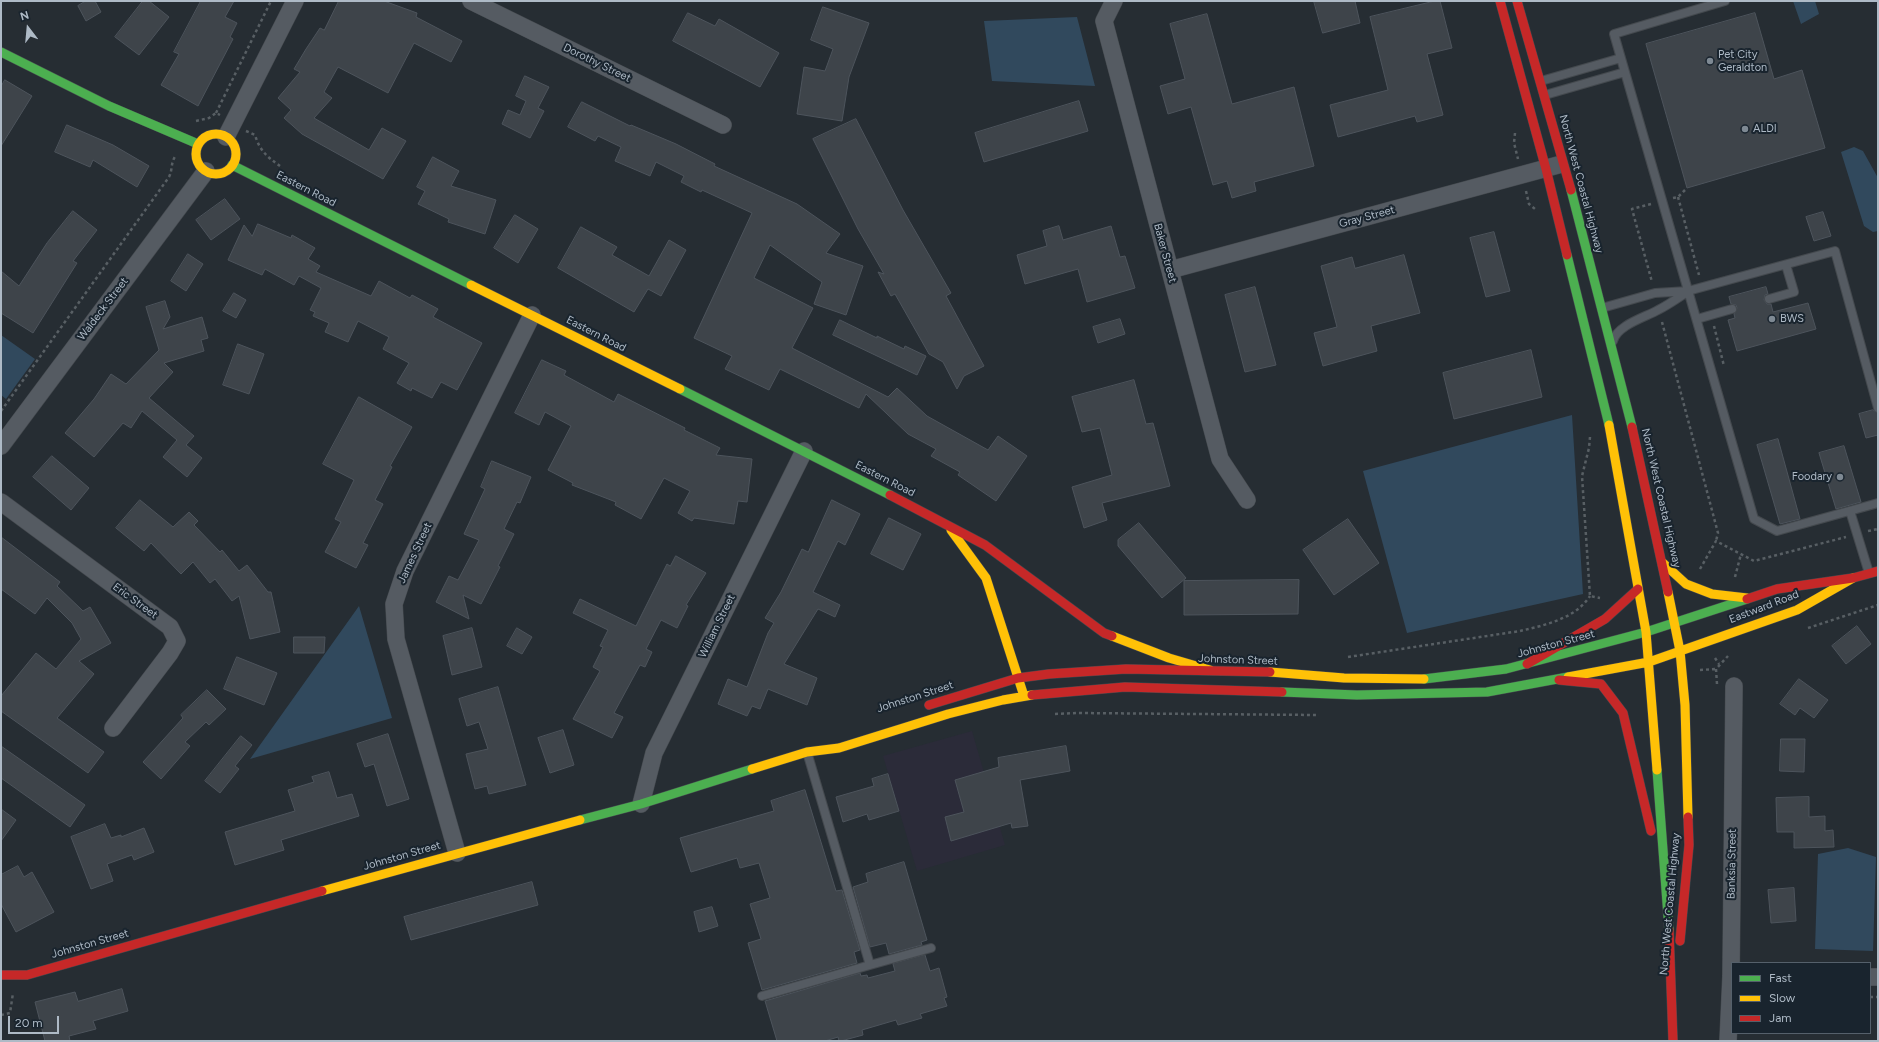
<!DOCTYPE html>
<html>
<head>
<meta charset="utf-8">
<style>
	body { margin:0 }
	#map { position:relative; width:1879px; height:1042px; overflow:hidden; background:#262d33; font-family:Figtree,sans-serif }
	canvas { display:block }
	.frame { position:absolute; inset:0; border:2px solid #aebac6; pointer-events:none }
	.legend { position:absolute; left:1731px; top:962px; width:140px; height:72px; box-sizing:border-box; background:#19242e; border:1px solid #55606b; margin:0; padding:5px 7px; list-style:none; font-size:12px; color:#aebac6 }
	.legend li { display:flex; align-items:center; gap:8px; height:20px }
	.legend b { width:20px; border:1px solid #55606b }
	.north { position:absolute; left:8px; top:8px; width:40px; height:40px; -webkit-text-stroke:3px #19242e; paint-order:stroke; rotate:344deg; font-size:11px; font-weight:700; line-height:16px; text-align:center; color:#aebac6 }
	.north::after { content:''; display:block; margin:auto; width:14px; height:18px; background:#aebac6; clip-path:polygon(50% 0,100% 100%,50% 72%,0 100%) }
	.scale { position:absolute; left:8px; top:1016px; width:51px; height:18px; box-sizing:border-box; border:2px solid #aebac6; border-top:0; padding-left:5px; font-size:12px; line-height:14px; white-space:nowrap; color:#aebac6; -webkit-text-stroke:3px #19242e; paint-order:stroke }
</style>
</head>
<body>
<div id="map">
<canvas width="1879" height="1042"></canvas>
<div class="frame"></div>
<ul class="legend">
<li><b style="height:5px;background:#4caf50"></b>Fast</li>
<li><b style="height:5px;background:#ffc107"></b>Slow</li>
<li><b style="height:5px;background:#c62828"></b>Jam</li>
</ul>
<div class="north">N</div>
<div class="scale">20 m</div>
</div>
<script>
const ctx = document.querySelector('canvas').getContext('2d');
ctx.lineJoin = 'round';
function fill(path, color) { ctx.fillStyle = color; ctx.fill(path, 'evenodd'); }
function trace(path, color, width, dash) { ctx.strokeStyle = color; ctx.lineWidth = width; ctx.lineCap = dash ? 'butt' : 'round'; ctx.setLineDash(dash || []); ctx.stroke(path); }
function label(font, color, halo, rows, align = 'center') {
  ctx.font = font + ' Figtree,sans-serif'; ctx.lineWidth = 4; ctx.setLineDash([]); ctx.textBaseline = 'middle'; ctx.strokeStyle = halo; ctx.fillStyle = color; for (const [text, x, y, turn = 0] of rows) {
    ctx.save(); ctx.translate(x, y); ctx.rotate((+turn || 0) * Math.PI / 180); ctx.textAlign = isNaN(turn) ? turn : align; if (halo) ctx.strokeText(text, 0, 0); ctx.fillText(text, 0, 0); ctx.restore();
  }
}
fill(new Path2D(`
	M972,731L1005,845L917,871L883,756Z`), '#2b2b39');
fill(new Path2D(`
	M1793,1H1815L1819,14L1801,24Z
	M1077,17L1095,86L992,81L984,21Z
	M1854,147L1863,151L1878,178V231L1873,232L1864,226L1841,152Z
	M1,335L35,359L6,399L1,395Z
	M1572,415L1583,594L1407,633L1363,471Z
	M359,606L392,718L250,759Z
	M1848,848L1876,857L1873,951L1815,949L1818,854Z`), '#31495d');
const building = new Path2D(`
	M86,1H95L101,12L86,21L78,6Z
	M143,1H149L169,17L139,55L115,37Z
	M201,1H234L225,17L237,23L230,37L233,39L198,106L161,85L179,54L174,52Z
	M339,1H384L417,13L416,17L462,41L451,62L414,43L388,93L338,67L324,92L332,98L314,118L369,150L382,128L406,141L383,179L302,134L284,118L291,110L278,98L300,72L294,69L306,49L320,28L324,30Z
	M1314,1H1355L1360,23L1323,33Z
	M1435,1H1440L1452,48L1427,54L1443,115L1417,122L1415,116L1338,137L1330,105L1388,90L1370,17Z
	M823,7L869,23L849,77L842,121L797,114L804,67L825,71L833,49L811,40Z
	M688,13L715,26L719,19L779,53L760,87L673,41Z
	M1755,13L1774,79L1802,70L1825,148L1687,188L1646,44Z
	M1207,14L1232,104L1294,87L1314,166L1254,182L1256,191L1232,198L1227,181L1213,185L1191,107L1168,114L1160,86L1185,79L1170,24Z
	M525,76L549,87L538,108L544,111L530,138L502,124L508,110L520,115L526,101L516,96Z
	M5,80L32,96L1,146V87Z
	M1079,101L1088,131L984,162L975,133Z
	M582,102L630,126L631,125L676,144L715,164L714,166L797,204L840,234L826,253L863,266L846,315L814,304L822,282L770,245L754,278L813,308L792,348L888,397L897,388L927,416L988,450L998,436L1027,456L996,501L958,475L960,472L931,456L936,449L908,434L866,394L859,408L780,369L769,390L725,369L732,356L694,338L752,213L702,190L701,192L681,182L684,176L656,162L650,176L615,161L621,147L598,136L595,141L568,127Z
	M856,119L903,210L951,293L946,296L984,366L964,376L957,389L943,362L929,354L895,294L891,296L878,272L884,274L858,229L813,139Z
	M67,125L113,145L149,166L137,187L93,160L90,167L55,152Z
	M433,157L459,171L451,186L496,200L485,234L448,222L449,219L418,204L425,191L417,187Z
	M225,199L240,219L211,240L196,220Z
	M73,211L97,230L73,261L77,263L33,333L1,313V271L19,286L47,243Z
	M1823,212L1831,236L1814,241L1806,217Z
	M515,215L538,229L518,263L494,248Z
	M258,224L291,238L292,235L315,248L308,259L320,266L316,272L371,296L379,281L410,298L412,295L438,309L433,317L482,343L457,390L441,382L432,398L412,388L411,391L397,383L409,363L383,349L389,337L358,321L348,342L325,332L329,323L313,316L315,312L310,310L321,288L299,276L294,285L265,269L262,275L228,260L244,225L252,236Z
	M1059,226L1063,240L1111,226L1120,257L1125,256L1135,288L1087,302L1078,269L1025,284L1017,255L1047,246L1043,231Z
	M581,227L617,247L612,255L649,276L669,240L686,250L661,296L648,289L634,312L558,268Z
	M1494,232L1510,291L1486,297L1470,238Z
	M188,254L203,264L186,291L171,281Z
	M1404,255L1420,313L1371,326L1377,351L1323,366L1314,333L1337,327L1321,266L1352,257L1355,268Z
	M1255,287L1276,365L1245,372L1225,295Z
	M1766,287L1768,294L1765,295L1764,300L1767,304H1771L1773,312L1808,303L1816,329L1737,351L1728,320L1735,318L1734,314L1737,308L1736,305L1731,304L1729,297Z
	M234,293L246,300L236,318L223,311Z
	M165,301L170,317L163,329L202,317L208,338L201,340L204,351L164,363L173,372L149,398L194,436L186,445L202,458L187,477L163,457L177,440L142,411L131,428L123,423L94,457L65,433L94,399L111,374L126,384L159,350L146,307Z
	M1120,319L1125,334L1098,343L1093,327Z
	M840,320L877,338V336L904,349L905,346L926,356L917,375L833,335Z
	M238,344L264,354L249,394L223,385Z
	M1531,350L1542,397L1454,419L1443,373Z
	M542,360L566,371L564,375L614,402L618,394L685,428L684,430L720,448L716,455L752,459L747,502L738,501L734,524L694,518L692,521L678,513L690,491L664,478L641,519L615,505L616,502L572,485L573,483L548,470L571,426L545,412L539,425L515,413Z
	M1134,380L1146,424L1153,423L1170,486L1102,503L1107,520L1084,528L1072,487L1112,475L1100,428L1082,432L1072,397Z
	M359,397L412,427L390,466L392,467L375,500L383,504L363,543L368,545L356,568L325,552L341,522L335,519L354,480L323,464Z
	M1873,410L1878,413V435L1866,438L1859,414Z
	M1778,439L1800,519L1780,524L1757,445Z
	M1844,446L1861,502L1836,509L1819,453Z
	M52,456L89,488L71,510L33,477Z
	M492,461L531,477L520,503L517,502L504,529L514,534L498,566L500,567L481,604L463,595L469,619L436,602L449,576L458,580L479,540L464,534L485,489L481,487Z
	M140,500L173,527L189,512L198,521L194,525L220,552L222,550L239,571L247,565L268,592H271L280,632L250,639L239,596L232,601L215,579L210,583L193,562L181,574L151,543L144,551L116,528Z
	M832,500L860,514L845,545L838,541L813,592L840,605L835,617L818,609L784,664L817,678L807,705L768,689L760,709L752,706L747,716L718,704L728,679L747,687L768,633L774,623L765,618L781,592L802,549L808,552Z
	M889,518L921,534L903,570L871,554Z
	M1348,519L1379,563L1334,595L1303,550Z
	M1139,523L1186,578L1162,598L1118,546V540Z
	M1,537L60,582L57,586L83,611L90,607L111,643L79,661L94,674L57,718L104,752L88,773L1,711V696L36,653L56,669L81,639L72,623L47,598L35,614L1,589Z
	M676,556L706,573L686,605L688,606L677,628L661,620L646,649L652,652L645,667L640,665L614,713L623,717L612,738L573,719L600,671L593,667L603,647L600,646L608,630L573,613L580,599L636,626L667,564L670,566Z
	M1299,580L1298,614L1184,615V581Z
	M1857,626L1871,644L1846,664L1832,646Z
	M472,628L482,667L452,675L443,636Z
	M517,628L532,637L522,654L507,646Z
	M294,637H325L324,653H294Z
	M237,657L277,673L264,705L224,689Z
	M1799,679L1828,700L1814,718L1800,708L1795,715L1780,704Z
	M498,687L526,785L489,794L487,786L475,789L466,754L488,749L479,722L467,726L459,699Z
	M207,690L226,709L209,725L206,722L185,742L190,746L161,779L143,762L183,718L181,715Z
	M563,730L574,765L550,773L538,738Z
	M388,734L409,799L387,806L374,764L365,767L357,744Z
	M241,736L252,745L235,766L239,769L220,793L205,781Z
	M1781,739H1805L1804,772L1780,771Z
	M1,746L85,805L70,827L1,778Z
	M1066,746L1070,771L1020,780L1028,826L1012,828L1011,823L951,841L945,817L964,812L955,780L999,767L998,758Z
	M329,772L337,798L352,794L359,816L281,840L284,850L235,865L225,832L295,811L288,790L314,782L312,777Z
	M888,774L899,811L869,820L867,814L843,822L836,797L874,786L872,779Z
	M805,790L836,891L842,890L860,950L854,952L857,963L762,990L748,943L761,939L750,904L770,898L759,863L740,868L737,858L691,872L680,838L774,811L771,801Z
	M1809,797V817L1825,816V831L1833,830L1834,847L1794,848V832H1777L1776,798Z
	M1,809L16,820L1,841Z
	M105,824L111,838L121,835V837L144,828L154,852L134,860L132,855L107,864L113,881L91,889L71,837Z
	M904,862L927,940L921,942L922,945L889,954L886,943L870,947L853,887L868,882L866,874Z
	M18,866L24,877L32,872L54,912L16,932L1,904V875Z
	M532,882L538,905L411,940L404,917Z
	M1794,888L1796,921L1771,923L1768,890Z
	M712,907L718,926L699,932L694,912Z
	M925,955L930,971L939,968L947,997L944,998L947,1006L920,1014L922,1018L898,1025L896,1020L862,1030L863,1035L841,1041H839L838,1037L825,1041H777L765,1001L860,973L861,976L867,975L868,978L895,971L893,964Z
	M122,989L128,1011L93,1021L96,1029L69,1036L70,1041H45L35,1002L75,992L78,1001Z`);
fill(building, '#3e444a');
trace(building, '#4d545c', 1);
const lane = new Path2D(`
	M1725,1L1614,34L1754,519L1777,531L1878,503
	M1541,81L1621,58
	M1545,95L1625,72
	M1769,299L1794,292L1786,265
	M1602,308L1655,293L1688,291L1835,251L1878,408
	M1697,319L1732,309
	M1613,341C1617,325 1646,317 1658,310C1668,305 1678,298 1687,292
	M1850,511L1869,573
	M807,752L870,965L931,948
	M762,996L870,965`);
const street = new Path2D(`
	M471,1L723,125
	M1114,1L1104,21L1220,459L1247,500
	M226,137L295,1
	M1170,270L1558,165
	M1,446L206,171
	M1,502L170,627L177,641L170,653L113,728
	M641,804L654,753L804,451
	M457,853L396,639L394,604L405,571L532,315
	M1870,977H1878
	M1728,1041L1731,976L1734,686`);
const fast = new Path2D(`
	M1,52L109,106L198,144
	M232,165L471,285
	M1571,190L1632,427
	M1567,255L1609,425
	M680,389L890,495
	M1424,679L1506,669L1646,632L1747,599
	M1282,692L1357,695L1487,692L1568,677
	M1657,770L1669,930
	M580,820L641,804L752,769`);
const slow = new Path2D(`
	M196 154a20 20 0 1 1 40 0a20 20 0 1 1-40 0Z
	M471,285L680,389
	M1609,425L1646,632L1657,770
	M951,530L986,578L1023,693
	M1663,563L1686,584L1712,594L1747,598
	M1668,592L1680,651L1685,705L1688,817
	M1112,636L1169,658L1210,670
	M1270,672L1344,678L1424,679
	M1568,677L1649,662L1797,610L1853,578
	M752,769L807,752L839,748L948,714L1003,700L1032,695
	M322,891L580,820`);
const jam = new Path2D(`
	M1500,1L1546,169L1567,255
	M1517,1L1571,190
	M1632,427L1668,592
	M890,495L985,545L1104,633L1112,636
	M1747,599L1777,589L1853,578L1878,571
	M1527,664L1605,619L1638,589
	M1559,680L1601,684L1623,713L1651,831
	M1032,695L1125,687L1282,692
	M929,705L1018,678L1049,674L1126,669L1270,672
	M1669,930L1673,1041
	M1680,941L1689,845L1688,817
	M1,975H27L322,891`);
trace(lane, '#44494e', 10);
trace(street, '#44494e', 18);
trace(fast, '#44494e', 10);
trace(slow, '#44494e', 10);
trace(jam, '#44494e', 10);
trace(new Path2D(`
	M216,113L271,1
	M196,121L209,118L216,113L220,115
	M246,131L255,135C260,151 267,157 280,166
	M1515,133L1514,143L1518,159
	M1526,191L1529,204L1535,209
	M1678,197L1699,275
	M1673,198L1678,197L1687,188
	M1651,204L1632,209L1652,282
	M1662,322L1718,533L1716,541
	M1714,326L1724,366
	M1,411L169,177C173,169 170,164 176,155
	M1590,437L1589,448L1582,476L1590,596L1600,598
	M1868,531L1878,529
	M1700,569L1716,541L1754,561L1846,537
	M1735,577L1741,554
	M1808,628L1878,605
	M1348,657L1520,631C1545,625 1575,619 1590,596
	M1715,658L1719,664
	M1700,670L1716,669
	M1717,684L1716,669L1728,656
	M1055,714L1076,713L1319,715
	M1870,997H1878
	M1,1015L10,1013L13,993`), '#585f64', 2.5, [3, 3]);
trace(lane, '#555b62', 8);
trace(street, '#555b62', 17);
trace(fast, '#4caf50', 9);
trace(slow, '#ffc107', 9);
trace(jam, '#c62828', 9);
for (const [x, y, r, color] of [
	[1710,61,4,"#7e8993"],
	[1745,129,4,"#7e8993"],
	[1772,319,4,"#7e8993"],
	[1840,477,4,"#7e8993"]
]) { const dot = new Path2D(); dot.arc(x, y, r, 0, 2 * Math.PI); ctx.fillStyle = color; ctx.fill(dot); trace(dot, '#19242e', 1.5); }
label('11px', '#aebac6', '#19242e', [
	["Pet City",1718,55],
	["Geraldton",1718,68],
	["ALDI",1753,129],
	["BWS",1780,319],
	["Foodary",1832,477,"right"]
], 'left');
label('11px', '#aebac6', '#19242e', [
	["Dorothy Street",597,63,26],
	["North West Coastal Highway",1581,184,75],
	["Eastern Road",306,189,27],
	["Gray Street",1367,217,-15],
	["Baker Street",1165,253,75],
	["Waldeck Street",103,309,-53],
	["Eastern Road",596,334,27],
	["Eastern Road",885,479,27],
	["North West Coastal Highway",1661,498,77],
	["James Street",415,553,-65],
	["Eric Street",135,601,36],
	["Eastward Road",1764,607,-21],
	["William Street",717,626,-64],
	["Johnston Street",1556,644,-15],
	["Johnston Street",1238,660,2],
	["Johnston Street",915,697,-18],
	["Johnston Street",402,856,-16],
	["Banksia Street",1732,864,-89],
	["North West Coastal Highway",1670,904,-85],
	["Johnston Street",90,944,-16]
]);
</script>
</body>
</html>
